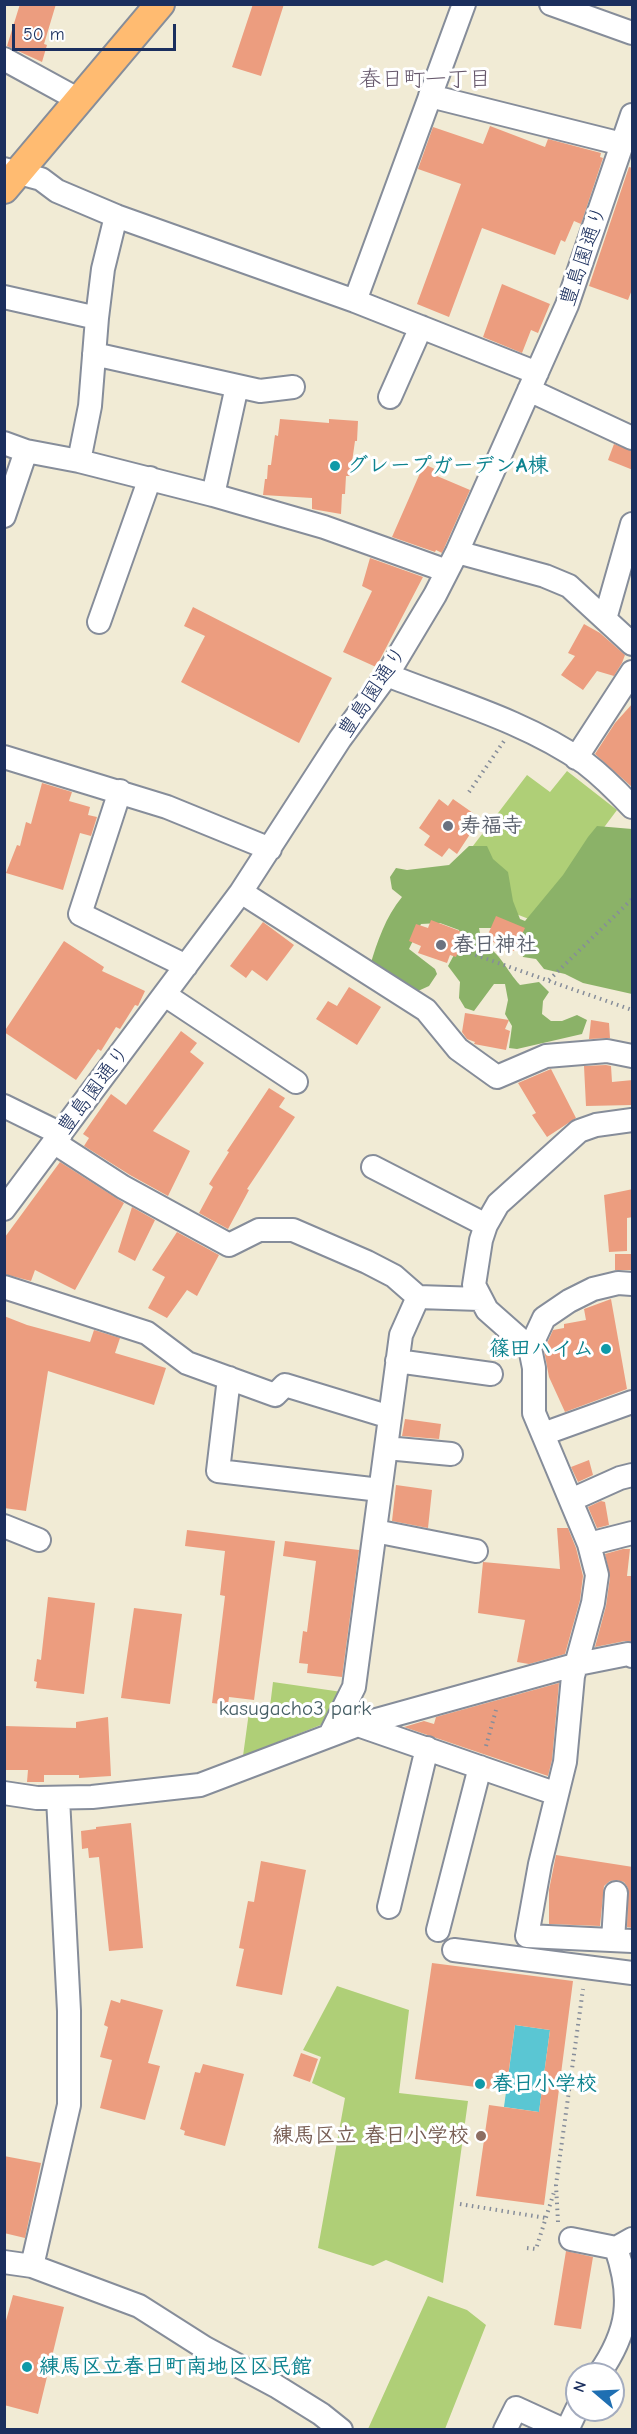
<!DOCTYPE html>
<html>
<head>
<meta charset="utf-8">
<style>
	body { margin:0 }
	#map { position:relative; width:637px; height:2434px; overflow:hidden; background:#f1ebd5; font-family:"Comic Neue",sans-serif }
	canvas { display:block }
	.frame { position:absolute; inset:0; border:6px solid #1b2f5e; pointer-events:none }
	.north { position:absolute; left:565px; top:2362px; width:60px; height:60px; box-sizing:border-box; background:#fff; border:2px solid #a4acbf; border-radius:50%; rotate:289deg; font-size:16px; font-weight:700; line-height:24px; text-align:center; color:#1b2f5e }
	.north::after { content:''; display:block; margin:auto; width:21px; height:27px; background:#1f6fb2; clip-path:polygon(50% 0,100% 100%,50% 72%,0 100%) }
	.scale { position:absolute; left:12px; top:24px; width:164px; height:27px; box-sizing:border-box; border:3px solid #1b2f5e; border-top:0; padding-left:8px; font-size:18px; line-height:21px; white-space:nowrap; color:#1b2f5e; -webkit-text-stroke:4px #fff; paint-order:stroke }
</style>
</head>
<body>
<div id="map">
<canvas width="637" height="2434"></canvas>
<div class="frame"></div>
<div class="north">N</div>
<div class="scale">50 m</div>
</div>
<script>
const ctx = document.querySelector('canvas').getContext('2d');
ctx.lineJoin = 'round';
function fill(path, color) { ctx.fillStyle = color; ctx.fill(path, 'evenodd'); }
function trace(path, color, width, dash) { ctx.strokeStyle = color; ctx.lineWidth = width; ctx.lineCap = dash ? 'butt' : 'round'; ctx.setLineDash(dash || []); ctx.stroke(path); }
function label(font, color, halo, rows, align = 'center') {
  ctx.font = font + ' "Comic Neue","Klee One",sans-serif'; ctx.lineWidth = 6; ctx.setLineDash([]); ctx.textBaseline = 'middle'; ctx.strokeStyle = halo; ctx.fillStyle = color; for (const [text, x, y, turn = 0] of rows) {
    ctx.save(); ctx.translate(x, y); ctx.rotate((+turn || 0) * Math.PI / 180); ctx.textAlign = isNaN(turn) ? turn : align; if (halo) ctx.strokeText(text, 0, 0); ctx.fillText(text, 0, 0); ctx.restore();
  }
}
fill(new Path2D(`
	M567,771L617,810L534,921L475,898L460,863L527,775L550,792Z
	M273,1682L342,1692L328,1722L243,1756L249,1712L269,1715Z
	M337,1986L409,2010L399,2093L468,2101L443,2283L386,2260L373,2266L318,2248L345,2098L312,2083L321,2057L303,2050Z
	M428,2296L467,2310L486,2325L445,2429H368Z`), '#afcf77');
fill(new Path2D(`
	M597,826L632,829V994L583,983L565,974L544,969L536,959L523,957L521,946L523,932L497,928H479L482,943C501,953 506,970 520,985L539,982L549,992L543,1001L542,1014L551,1021H562L577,1015L587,1020L582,1034L517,1049L509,1048L512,1026L505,1014L508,1000L505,984H494L474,1011L465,1008L459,998L460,982L448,966L461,942L459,930L440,923L421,924L409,949L435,969L437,974L429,986L418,991L370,966C377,942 386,916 402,897L392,889L390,877L396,868L407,870L449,865L469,846H487L493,859L508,872L513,901L520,919L525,921L563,875L588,837Z`), '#8bb268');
fill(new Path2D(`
	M515,2025L550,2030L539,2112L504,2107Z`), '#5ac6d3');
fill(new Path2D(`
	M20,4H56L44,44L47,45L42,62L7,46Z
	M253,4H284L261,76L232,67Z
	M490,126L545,147L548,139L601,153L600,157L603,158L581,224L574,221L565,242L561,240L555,255L482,228L449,317L417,304L461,184L418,169L433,127L483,144Z
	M629,167L633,168V287L628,300L589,286Z
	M502,284L550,304L538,333L531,330L522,353L483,337Z
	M280,419L329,423V419L358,421L357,441H355L350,476H346L345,494H342L341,514L312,509V498L263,495L265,479H267L268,465H271L275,435L278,436Z
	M614,444L633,451V470L608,460Z
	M424,464L439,471L437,476L470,490L442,553L436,550L435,552L392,537Z
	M370,558L423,577L376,667L343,652L372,591L362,586Z
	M193,607L332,678L299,743L181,682L205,636L184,626Z
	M584,624L600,633L625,655L622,663L614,676L597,671L583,690L561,675L575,656L568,653Z
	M633,703V788L595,754L615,723Z
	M42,783L72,792L69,801L90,807L88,815L97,817L91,836L80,833L63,890L6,873L17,845L20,846L26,822L31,824Z
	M439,799L448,806L453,799L473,813L468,819L476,825L457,854L449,848L442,857L424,845L430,836L419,828Z
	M496,916L525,928L514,951L486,939Z
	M431,920L465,933L456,957L450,955L447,963L418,953L421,946L409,941L416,924L428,928Z
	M263,922L294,945L267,981L252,970L246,978L230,966Z
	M64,941L104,967L102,971L145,991L138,1006L135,1005L120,1029L116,1027L101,1051L98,1049L76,1080L4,1032Z
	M349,987L381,1007L357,1045L316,1019L328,1001L337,1006Z
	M465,1013L509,1020L505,1029L510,1031L506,1050L474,1044L475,1042L467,1039L462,1032Z
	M591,1020L609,1023L610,1038L589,1039Z
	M181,1031L197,1043L190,1052L204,1063L153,1131L190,1151L168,1196L130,1175L84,1146L89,1138L83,1134L111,1094L126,1105Z
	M606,1065L611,1066L612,1082L633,1080V1105L586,1106L584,1066Z
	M551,1069L576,1118L547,1137L532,1115L536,1113L518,1083Z
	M269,1088L285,1098L279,1107L295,1117L247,1189L249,1190L228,1229L199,1213L213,1187L209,1184L229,1152L227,1151Z
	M60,1162L124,1203L75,1290L35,1270L31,1281L4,1274L5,1237Z
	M633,1189V1217L627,1218V1251L609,1252L604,1195Z
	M132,1207L155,1220L135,1261L118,1252Z
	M177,1232L219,1255L197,1296L187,1290L167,1318L148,1308L165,1277L152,1270Z
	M615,1254H633V1270H615Z
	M611,1299L627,1389L565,1412L549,1377L544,1350L553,1330L564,1328V1324L586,1320L584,1309Z
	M4,1316L27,1325L90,1342L94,1330L120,1338L115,1353L166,1368L154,1405L48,1371L26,1511L4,1508Z
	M405,1419L441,1424L439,1439L402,1436Z
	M589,1460L593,1475L578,1482L571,1467Z
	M396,1485L432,1490L428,1528L392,1521Z
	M601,1501L605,1502L609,1525L597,1528L588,1507Z
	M557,1528H568L576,1548L583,1576L580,1600L565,1654L529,1664L517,1662L525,1620L478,1613L483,1562L560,1569Z
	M187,1530L275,1541L254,1700L229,1697L228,1705L212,1703L225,1596L220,1595L225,1551L185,1546Z
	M285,1541L359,1550L342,1677L307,1673L308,1664L299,1663L303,1631L307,1632L316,1561L283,1556Z
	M623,1549H630L627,1576H633V1642L625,1641L595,1647L606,1606L610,1577L605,1554Z
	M48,1597L95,1603L84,1694L36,1688L37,1682L34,1681L37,1659L41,1660Z
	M134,1608L182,1614L170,1704L121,1698Z
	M559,1683L552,1760L548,1776L404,1727L424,1721L434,1724L436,1717Z
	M108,1717L111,1776L79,1778V1775H44V1782H27L28,1770H4V1726L76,1728V1722Z
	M131,1823L143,1948L109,1951L99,1857L89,1858L88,1848L82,1849L81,1831L96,1829V1827Z
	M556,1855L633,1867V1928L627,1927L628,1888L624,1882L616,1880L610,1881L604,1886L600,1926L549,1924V1890Z
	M261,1861L306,1870L282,1995L236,1986L244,1949L239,1948L248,1901L254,1902Z
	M432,1963L573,1981L544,2205L476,2196L489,2105L539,2112L550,2030L515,2025L506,2091L415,2079Z
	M121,1999L163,2010L148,2063L160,2066L145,2120L100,2108L112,2060L100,2057L108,2027L104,2025L111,2000L120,2003Z
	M301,2053L318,2059L310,2082L293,2076Z
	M203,2064L244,2074L225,2146L184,2135L185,2131L180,2129L195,2072L200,2073Z
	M4,2156L41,2163L25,2238L4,2233Z
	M566,2251L593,2257L581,2329L554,2325Z
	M13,2295L64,2307L38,2414L4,2405V2328Z`), '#ec9d7f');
const minor = new Path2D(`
	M551,4L632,33
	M4,59L79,100
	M430,96L622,144
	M4,169L41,179L57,191L116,216L355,301L537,373
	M4,297L97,318
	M355,301L464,4
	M94,354L260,391L293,387
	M529,390L632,438
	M390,397L421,327
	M4,443L26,451L79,461L213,495L324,527L447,571
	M79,461L90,406L97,318L103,269L116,216
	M213,495L237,386
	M4,516L26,451
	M457,552L545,576L569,586L632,644
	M605,619L632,524
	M99,622L150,478
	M387,675C453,701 527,722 585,763C602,776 618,792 632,807
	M4,757L167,807L270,849
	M576,758L632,672
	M120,791L80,914L186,966
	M241,892L426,1010L458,1049L497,1077L546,1056L607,1051L632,1056
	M165,995L296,1082
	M4,1106L61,1134
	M632,1120L596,1125L579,1131L498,1204L486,1225L481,1240L474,1285L487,1310L530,1348L534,1368V1413L589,1544L597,1575L593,1603L573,1676L565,1762L540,1864L527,1936L632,1941
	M55,1143L123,1187L229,1245L259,1230H293L367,1262L394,1276L418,1297L480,1299
	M373,1167L486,1225
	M4,1209L241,892L340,739L387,675L435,595L457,552L567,305L632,115
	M4,1287L147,1333L187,1363L275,1395L285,1385L390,1417
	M530,1348L544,1318L569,1301L593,1289L618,1283L632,1284
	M397,1361L491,1374
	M229,1378L218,1471L380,1490
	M543,1434L632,1402
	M386,1448L451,1454
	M571,1500L620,1478L632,1475
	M4,1526L39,1540
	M375,1531L476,1551
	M589,1544L632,1533
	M358,1725L557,1794
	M330,1735L354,1687L401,1335L418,1297
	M4,1793L37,1798L92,1797L200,1785L358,1725L578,1664L628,1654L632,1656
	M389,1907L427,1748
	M438,1930L480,1767
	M613,1940L616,1893
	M454,1950L632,1973
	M571,2239L616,2248L632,2239
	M4,2262L32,2266L139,2306L205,2348L276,2386L321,2414L341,2430
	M32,2266L69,2105V2011L58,1798
	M599,2374C629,2331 633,2298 616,2248
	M505,2430L516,2408L564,2430
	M567,2430L577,2409`);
const major = new Path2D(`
	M4,189L160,4`);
trace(minor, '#868d9a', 26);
trace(major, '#868d9a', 32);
trace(new Path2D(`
	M469,792L504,741
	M464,951L632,1010
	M549,980L632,899
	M486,1746L496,1710
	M460,2204L546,2218
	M558,2222L556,2185L583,1989
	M527,2248L536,2249L555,2189`), '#868d9a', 4, [1.5, 4.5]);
trace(minor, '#fff', 22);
trace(major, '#ffbb71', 28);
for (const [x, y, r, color] of [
	[335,466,6,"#0f9aa8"],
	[448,826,6,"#6b7280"],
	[441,945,6,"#6b7280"],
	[606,1349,6,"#0f9aa8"],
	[480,2084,6,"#0f9aa8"],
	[481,2136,6,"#8d6e63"],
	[27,2367,6,"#0f9aa8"]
]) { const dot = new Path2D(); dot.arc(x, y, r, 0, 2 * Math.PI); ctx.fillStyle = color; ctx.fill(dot); trace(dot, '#fff', 2); }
label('21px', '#1b2f5e', '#fff', [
	["豊島園通り",584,256,-71],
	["豊島園通り",373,692,-56],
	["豊島園通り",94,1090,-53]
]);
label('bold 21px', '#0d838f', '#fff', [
	["グレープガーデンA棟",347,466],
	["篠田ハイム",594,1349,"right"],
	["春日小学校",492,2084],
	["練馬区立春日町南地区区民館",39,2367]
], 'left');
label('bold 21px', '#5b616d', '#fff', [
	["寿福寺",460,826],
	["春日神社",453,945]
], 'left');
label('21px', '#475f66', '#fff', [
	["kasugacho3 park",295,1709]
]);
label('bold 21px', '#785e54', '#fff', [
	["練馬区立 春日小学校",469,2136]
], 'right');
label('22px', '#64566a', '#fff', [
	["春日町一丁目",425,80]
]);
</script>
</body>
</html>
